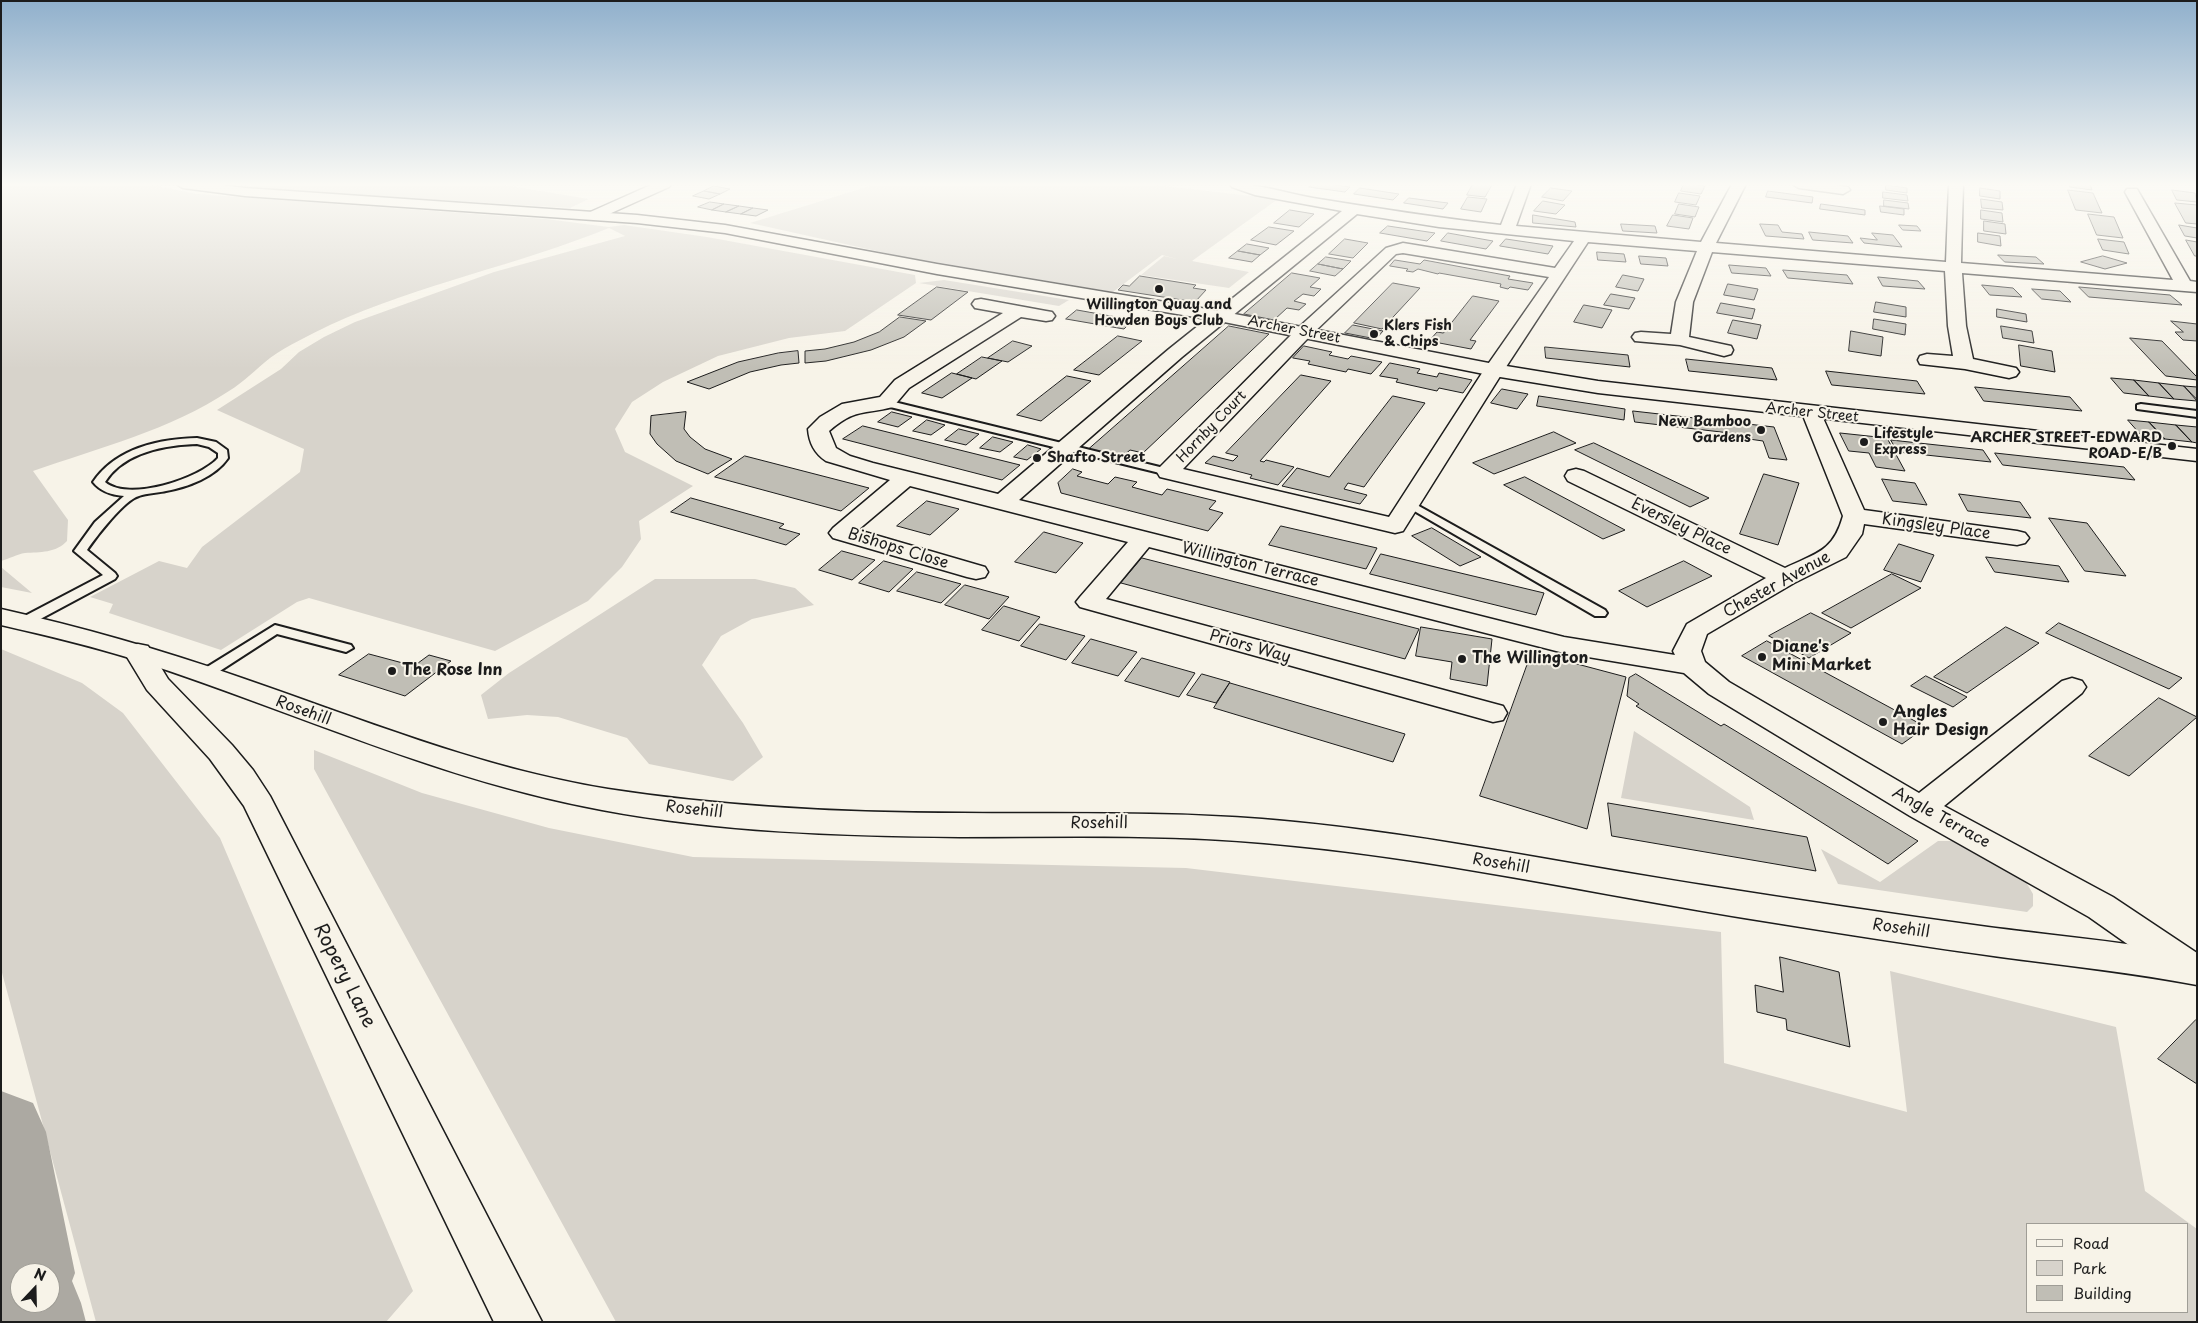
<!DOCTYPE html>
<html>
<head>
<meta charset="utf-8">
<style>
	body { margin:0 }
	#map { position:relative; width:2198px; height:1323px; overflow:hidden; background:#f7f3e8; font-family:"Playpen Sans",sans-serif }
	canvas { display:block }
	.frame { position:absolute; inset:0; border:2px solid #1c1c1c; pointer-events:none }
	.legend { position:absolute; left:2026px; top:1223px; width:162px; height:90px; box-sizing:border-box; background:#f7f3e8; border:1px solid #9f9d96; margin:0; padding:6px 9px; list-style:none; font-size:15px; color:#1c1c1c }
	.legend li { display:flex; align-items:center; gap:10px; height:25px }
	.legend b { width:25px; border:1px solid #9f9d96 }
	.north { position:absolute; left:10px; top:1263px; width:50px; height:50px; box-sizing:border-box; background:#f7f3e8; border:1px solid #9f9d96; border-radius:50%; rotate:21deg; font-size:14px; font-weight:700; line-height:20px; text-align:center; color:#1c1c1c }
	.north::after { content:''; display:block; margin:auto; width:18px; height:22px; background:#1c1c1c; clip-path:polygon(50% 0,100% 100%,50% 72%,0 100%) }
</style>
</head>
<body>
<div id="map">
<canvas width="2198" height="1323"></canvas>
<div class="frame"></div>
<ul class="legend">
<li><b style="height:6px;background:#f7f3e8"></b>Road</li>
<li><b style="height:14px;background:#d7d3cb"></b>Park</li>
<li><b style="height:14px;background:#c0beb5"></b>Building</li>
</ul>
<div class="north">N</div>
</div>
<script>
const ctx = document.querySelector('canvas').getContext('2d');
ctx.lineJoin = 'round';
function fill(path, color) { ctx.fillStyle = color; ctx.fill(path, 'evenodd'); }
function trace(path, color, width, dash) { ctx.strokeStyle = color; ctx.lineWidth = width; ctx.lineCap = dash ? 'butt' : 'round'; ctx.setLineDash(dash || []); ctx.stroke(path); }
function label(font, color, halo, rows, align = 'center') {
  ctx.font = font + ' "Playpen Sans",sans-serif'; ctx.lineWidth = 4; ctx.setLineDash([]); ctx.textBaseline = 'middle'; ctx.strokeStyle = halo; ctx.fillStyle = color; for (const [text, x, y, turn = 0] of rows) {
    ctx.save(); ctx.translate(x, y); ctx.rotate((+turn || 0) * Math.PI / 180); ctx.textAlign = isNaN(turn) ? turn : align; if (halo) ctx.strokeText(text, 0, 0); ctx.fillText(text, 0, 0); ctx.restore();
  }
}
fill(new Path2D(`
	M1,184H146L197,194L546,219L609,227L624,225L707,237L915,275L916,283L845,331L789,338L718,356L663,382L632,402L615,429L625,452L693,486L639,521L641,539L622,567L588,601L495,651L309,598L297,602L221,650L109,613L113,604L90,597L159,561L187,568L202,547L300,472L304,449L217,410L281,369L299,352L324,337L355,322L494,272L625,236L609,228C518,265 420,284 330,325C310,335 288,345 270,358C256,369 244,382 229,391C170,430 99,448 33,471L68,520L67,541C56,553 40,552 25,553C17,554 9,559 1,561Z
	M256,184H498L589,199L570,208L240,188Z
	M876,184H1147L1278,199L1192,261L1249,272L1229,288L1141,275L1164,256L1177,259L1162,255L1113,292L899,256L750,223Z
	M944,280L1069,300L1059,306L919,283Z
	M1,567L32,593L1,587Z
	M655,579H755L795,588L814,605L752,619L721,636L702,665L743,723L763,757L733,781L649,764L627,738L558,717L527,715L488,719L481,695L509,673Z
	M1,649L82,683L123,713L220,838L413,1291L386,1322H96L1,969Z
	M1634,731L1750,807L1754,820L1621,798Z
	M314,750L422,793L549,828L693,857L1186,868L1721,932L1724,1063L1907,1112L1890,971L2116,1027L2145,1191L2197,1229V1322H616L314,769ZM2027,1224H2187V1312H2027Z
	M1938,841H1956L2026,882L2033,894V906L2027,912L1838,884L1821,849L1880,882Z`), '#d7d3cb');
fill(new Path2D(`
	M1,1091L33,1103L46,1132L75,1273L72,1281L81,1303L86,1322H1ZM20,1273H50V1303H20Z`), '#aca9a2');
const building = new Path2D(`
	M1312,184H1328L1350,187L1345,192L1309,187Z
	M1473,184H1481L1492,185L1485,197L1467,195Z
	M1684,184H1692L1705,186L1701,194L1681,191Z
	M2069,184H2090L2092,190L2070,187Z
	M1886,185L1907,188V193L1886,190Z
	M714,186L730,189L720,194L704,191Z
	M1360,188L1399,194L1393,200L1354,194Z
	M1551,188L1572,191L1563,201L1542,197Z
	M1980,188L2000,191V199L1980,196Z
	M2068,190L2093,193L2102,213L2076,210Z
	M2172,190L2195,193L2197,202L2177,200Z
	M704,191L720,194L709,199L693,196Z
	M1768,191L1813,197L1812,203L1766,197Z
	M1883,192L1907,195L1908,201L1883,198Z
	M1679,193L1700,196L1696,205L1675,202Z
	M1468,197L1487,199L1481,212L1461,209Z
	M1409,198L1448,203L1443,209L1404,203Z
	M1981,199L2002,202L2003,210L1982,208Z
	M1884,200L1908,203L1909,209L1884,206Z
	M1543,201L1565,205L1556,214L1534,211Z
	M710,202L724,204L712,210L698,207Z
	M2175,203L2197,205V224L2186,223Z
	M724,204L739,206L726,212L712,210Z
	M1679,204L1699,207L1695,217L1675,214Z
	M1821,204L1865,210V215L1820,209Z
	M739,206L753,208L741,214L726,212Z
	M1880,206L1904,209V215L1881,212Z
	M753,208L768,210L756,216L741,214Z
	M1290,210L1314,214L1299,227L1274,223Z
	M1981,210L2002,213L2003,222L1981,219Z
	M2088,214L2114,217L2123,238L2097,235Z
	M1533,215L1575,222L1576,227L1533,223Z
	M1673,215L1693,218L1689,229L1667,226Z
	M1984,221L2005,224L2006,234L1984,231Z
	M1621,224L1655,226L1657,233L1623,231Z
	M1760,224L1778,225L1782,232L1802,234L1804,239L1766,236Z
	M1899,225L1917,226L1921,231L1903,230Z
	M2179,225L2197,228V238L2185,236Z
	M1388,226L1435,233L1427,241L1380,233Z
	M1269,227L1294,231L1276,245L1251,240Z
	M1809,232L1848,236L1853,243L1813,240Z
	M1448,233L1493,241L1486,249L1441,241Z
	M1872,233L1893,235L1902,247L1864,243L1860,238L1877,240Z
	M1978,233L2000,236L2001,246L1978,242Z
	M1345,239L1368,243L1353,258L1329,254Z
	M1506,239L1553,246L1548,254L1500,246Z
	M2098,239L2124,242L2129,254L2103,250Z
	M2186,240L2197,242V256H2195Z
	M1247,244L1269,248L1260,255L1238,251Z
	M1238,251L1260,255L1252,262L1229,258Z
	M1597,252L1624,254L1626,262L1598,260Z
	M1998,255L2036,257L2044,264L2005,262Z
	M1639,256L1666,258L1668,266L1641,264Z
	M2103,256L2127,263L2105,269L2081,262Z
	M1326,257L1351,261L1343,269L1318,264Z
	M1395,260L1420,264L1424,260L1510,276L1508,279L1533,283L1528,290L1510,287L1508,289L1500,287L1501,284L1439,273L1438,274L1418,269L1413,272L1406,271L1408,269L1390,266Z
	M1318,264L1343,269L1335,276L1310,271Z
	M1729,265L1766,268L1771,276L1732,273Z
	M1783,270L1847,275L1853,284L1788,278Z
	M1292,273L1320,278L1310,287L1321,289L1314,296L1303,294L1294,301L1306,304L1299,310L1287,308L1274,320L1244,314Z
	M1623,275L1644,279L1638,291L1616,287Z
	M1140,276L1196,285L1193,288L1206,290L1195,302L1118,290L1123,285L1129,286Z
	M1878,277L1918,281L1925,289L1883,286Z
	M1393,283L1420,288L1382,329L1354,323Z
	M1728,284L1758,289L1754,300L1724,295Z
	M1982,285L2013,288L2022,297L1990,295Z
	M937,287L968,292L931,320L898,315Z
	M2079,287L2170,295L2182,305L2089,297Z
	M2032,289L2060,291L2071,302L2042,299Z
	M1611,294L1635,298L1629,309L1604,305Z
	M1473,296L1499,301L1470,340L1476,341L1471,349L1429,341L1437,332L1443,333Z
	M1876,302L1906,307V317L1874,312Z
	M1721,303L1755,309L1752,319L1717,313Z
	M1584,305L1612,310L1602,328L1574,322Z
	M1997,309L2026,314L2027,322L1997,317Z
	M1077,310L1133,320L1124,329L1066,319Z
	M900,317L926,321L904,337L871,350L826,361L805,363V351L825,349L854,342L879,332Z
	M1874,319L1906,324L1905,335L1873,329Z
	M1733,320L1761,325L1757,339L1728,333Z
	M2171,321L2197,324V341L2183,340L2175,332H2183Z
	M1353,325L1383,331L1376,339L1345,333Z
	M1229,326L1269,334L1143,453L1130,450L1122,457L1089,449Z
	M2001,326L2032,331L2034,343L2003,338Z
	M1851,331L1883,337L1881,356L1849,351Z
	M1118,336L1142,341L1099,375L1074,370Z
	M2130,338L2162,341L2197,377V380L2166,376Z
	M1013,341L1032,346L1008,362L988,358Z
	M2019,345L2052,351L2055,372L2021,366Z
	M1304,346L1332,352L1329,355L1348,359L1351,356L1382,362L1371,374L1348,369L1346,372L1308,364L1310,361L1293,358Z
	M1545,347L1628,355L1630,367L1546,358Z
	M798,351L799,363L781,365L750,372L709,389L687,382L738,362L778,353Z
	M982,357L1002,361L976,379L957,374Z
	M1686,359L1772,368L1777,380L1689,371Z
	M1390,363L1420,369L1417,373L1437,377L1439,373L1472,380L1463,393L1439,388L1437,391L1396,382L1398,379L1380,376Z
	M1826,371L1917,381L1925,394L1832,385Z
	M952,373L972,378L942,398L922,393Z
	M1301,375L1331,381L1260,461L1264,462L1266,460L1294,467L1278,485L1250,478L1252,475L1205,463L1213,456L1233,461L1238,456L1226,453Z
	M1067,376L1091,381L1041,421L1017,415Z
	M2111,378L2134,380L2149,396L2124,393Z
	M2134,380L2159,383L2174,399L2149,396Z
	M2159,383L2184,386L2197,401L2174,399Z
	M2184,386L2197,387V399Z
	M1975,387L2070,397L2082,411L1984,401Z
	M1502,389L1528,394L1517,409L1491,403Z
	M1393,396L1425,403L1364,487L1348,483L1344,489L1367,495L1360,504L1282,486L1297,468L1329,477Z
	M1539,396L1625,409L1624,420L1537,406Z
	M1633,411L1774,427L1787,460L1769,458L1763,441L1749,439L1747,435L1635,422Z
	M686,412L684,429L690,437L705,449L732,459L708,474L676,461L657,444L650,434L651,416Z
	M892,412L912,417L898,427L878,422Z
	M927,420L945,425L931,435L913,431Z
	M2128,420L2149,422L2165,439L2143,437Z
	M2149,422L2176,425L2192,442L2165,439Z
	M2176,425L2197,427V443L2192,442Z
	M863,426L1020,465L1002,480L843,439Z
	M959,429L979,434L966,445L945,440Z
	M1554,432L1576,443L1494,474L1473,463Z
	M1840,433L1887,438L1905,471L1876,467L1869,453L1849,451Z
	M993,437L1013,442L1000,452L980,448Z
	M1891,440L1983,450L1991,462L1898,452Z
	M1594,443L1709,498L1690,507L1575,450Z
	M1028,445L1041,449L1027,460L1014,457Z
	M1995,453L2124,467L2135,480L2003,465Z
	M745,456L869,488L841,511L715,477Z
	M1073,469L1082,472L1077,476L1108,484L1115,477L1137,482L1132,487L1162,495L1167,489L1216,501L1209,509L1223,513L1208,531L1061,493L1058,483Z
	M1764,474L1799,483L1778,545L1740,534Z
	M1525,477L1625,530L1603,539L1504,485Z
	M1882,479L1915,483L1927,505L1893,501Z
	M1959,494L2020,502L2031,518L1968,511Z
	M691,498L784,524L779,528L800,534L786,545L671,512Z
	M927,501L959,509L930,535L897,526Z
	M2049,518L2087,523L2126,576L2085,571Z
	M1281,526L1377,548L1366,569L1269,545Z
	M1432,528L1481,557L1460,566L1412,536Z
	M1044,532L1083,543L1056,573L1015,562Z
	M1899,544L1934,555L1921,582L1884,570Z
	M842,551L875,560L852,580L819,570Z
	M1381,554L1544,593L1536,615L1370,574Z
	M1986,557L2059,566L2069,582L1995,572Z
	M1142,558L1419,629L1405,659L1121,583Z
	M884,561L913,569L889,592L859,583Z
	M1684,561L1712,576L1647,607L1619,591Z
	M917,572L961,584L941,603L897,591Z
	M1892,574L1921,588L1851,628L1822,613Z
	M965,585L1009,597L989,619L945,605Z
	M1004,606L1040,617L1019,641L982,630Z
	M1811,613L1851,633L1809,658L1769,636Z
	M2059,623L2182,678L2169,689L2046,633Z
	M1040,624L1085,636L1066,660L1021,646Z
	M1421,627L1492,639L1487,686L1450,679L1452,662L1416,656Z
	M2006,627L2039,643L1967,693L1934,677Z
	M1091,639L1137,652L1118,676L1072,663Z
	M1767,641L1926,727L1902,744L1742,656Z
	M1532,652L1626,677L1587,829L1480,796Z
	M369,654L414,666L429,655L451,661L405,696L339,675Z
	M1142,658L1195,673L1179,697L1125,681Z
	M1202,674L1230,682L1216,703L1187,695Z
	M1636,674L1721,726L1724,724L1918,841L1888,864L1636,706L1639,704L1627,696L1629,678Z
	M1926,676L1967,697L1953,707L1911,686Z
	M1230,683L1405,734L1393,762L1214,708Z
	M2159,698L2197,717L2129,776L2089,756Z
	M1608,803L1807,837L1816,871L1612,836Z
	M1780,957L1839,972L1850,1047L1787,1030L1786,1019L1757,1012L1755,985L1783,992Z
	M2196,1020L2197,1021V1084L2158,1059Z`);
fill(building, '#c0beb5');
trace(building, '#1c1c1c', 1);
const lane = new Path2D(`
	M886,400L1172,470L1173,472L1168,475L882,405L881,403Z
	M2141,404L2197,411V417L2137,409V405Z
	M197,438L216,442L227,450L228,458C215,477 188,487 166,491C157,493 147,493 139,496C124,500 96,537 87,550L115,573L117,576L115,579L31,624H21L19,621L21,618L103,575L74,551L95,522L124,496C112,495 101,492 93,482C116,448 159,439 197,438ZM197,444L209,447L218,453V458C199,479 128,502 105,482C124,452 165,445 197,444Z
	M1408,500L1605,610L1607,613L1605,616H1595L1404,505L1402,503L1404,501Z
	M275,625L351,645L353,648L346,652L277,634L209,678H199L197,675L199,672Z`);
const street = new Path2D(`
	M653,184H671L669,187L598,219H588L586,216L588,213Z
	M1230,184C1257,183 1285,193 1313,198C1375,208 1438,218 1501,225L1517,184H1531L1516,226L1701,242L1732,184H1746L1716,243L1946,262L1949,184H1963L1961,263L2173,280L2125,192L2127,189H2137L2190,281L2197,282V292L1962,273L1966,326L1973,359L2016,368L2019,372L2016,376L2009,378L1965,369L1920,364L1918,360L1920,356L1927,354L1953,356L1948,326L1945,271L1712,252L1693,302L1689,337L1731,346L1733,350L1731,354L1724,356L1680,345L1635,341L1632,337L1635,333L1641,332L1671,334L1676,302L1697,251L1588,242L1504,370L1403,531L1395,533L1160,477L1157,472L1160,467L1298,328L1386,248L1403,243L1555,268L1574,241L1439,227L1357,214L1182,357L1019,500L1564,637L1675,655L1673,651L1687,624L1766,578L1568,481L1565,476L1568,471L1576,469L1584,471L1785,568C1816,553 1833,552 1843,516L1802,413L1805,409L1812,407L1819,409L1864,510L2017,531L2025,533L2029,538L2025,543L2017,545L1864,524L1862,534L1846,557L1794,583L1707,634L1701,651L1705,662L1729,682L1919,793L2062,681L2072,678L2082,681L2086,687L2082,693L1944,806L2113,897L2197,953V981L2190,983L2177,979L2089,917L1910,816L1709,694L1684,673L1564,653L1149,547L1106,599L1503,706L1507,713L1503,720L1493,722L1080,607L1076,602L1080,597L1128,542L910,486L858,530L985,567L988,572L985,577L976,579L967,577L833,538L829,533L833,528L890,480L826,461C815,454 809,443 808,429L820,417L842,404L880,397L895,380L1003,313L975,308L972,304L975,300L981,299L1046,311L1052,312L1055,316L1052,320L1046,321L1021,317L909,388L893,407C862,415 856,408 829,431L836,448L850,456L873,463L998,494L1169,349L1342,211L1255,195L1232,187ZM1403,253L1549,277L1484,370L1389,517L1183,469L1310,336L1396,254Z
	M1792,184H1828L1848,187L1850,190L1843,194L1799,188Z`);
const secondary = new Path2D(`
	M176,184H214L245,188L637,215L725,225L937,264L1219,311L1494,364L1598,381L2197,449V461L1598,393L1494,376L1219,321L937,274L725,233L637,223L245,196L183,188Z
	M138,644L148,646L168,679L232,745L253,770L270,796L542,1322H494L244,806L210,759L147,690L124,652L128,646Z`);
const primary = new Path2D(`
	M1,609C81,627 159,649 236,676C359,718 479,768 608,789C725,807 844,813 962,813C1062,814 1162,811 1262,819C1410,831 1555,862 1702,885C1797,900 1892,914 1988,927C2050,935 2113,941 2175,951L2197,955V985C2134,973 2071,966 2008,958C1926,947 1844,934 1763,921C1597,895 1432,857 1264,843C1163,834 1061,837 960,837C841,836 719,832 602,810C442,781 296,712 142,662C96,647 49,636 1,625Z`);
trace(lane, '#1c1c1c', 4);
trace(street, '#1c1c1c', 3);
trace(secondary, '#1c1c1c', 3);
trace(primary, '#1c1c1c', 3);
fill(lane, '#f7f3e8');
fill(street, '#f7f3e8');
fill(secondary, '#f7f3e8');
fill(primary, '#f7f3e8');
const sky = ctx.createLinearGradient(0, 0, 0, 369);
sky.addColorStop(0, '#90b0cc');
sky.addColorStop(0.5, '#fbfaf5');
sky.addColorStop(1, '#fbfaf500');
ctx.fillStyle = sky;
ctx.fillRect(0, 0, 2198, 369);
for (const [x, y, r, color] of [
	[1159,289,5,"#1c1c1c"],
	[1374,334,5,"#1c1c1c"],
	[1761,430,5,"#1c1c1c"],
	[1864,442,5,"#1c1c1c"],
	[2172,446,5,"#1c1c1c"],
	[1037,458,5,"#1c1c1c"],
	[1762,657,5,"#1c1c1c"],
	[1462,659,5,"#1c1c1c"],
	[392,671,5,"#1c1c1c"],
	[1883,722,5,"#1c1c1c"]
]) { const dot = new Path2D(); dot.arc(x, y, r, 0, 2 * Math.PI); ctx.fillStyle = color; ctx.fill(dot); trace(dot, '#f7f3e8', 2); }
label('bold 14px', '#1c1c1c', '#f7f3e8', [
	["Willington Quay and",1159,305,"center"],
	["Howden Boys Club",1159,321,"center"],
	["Klers Fish",1384,326],
	["& Chips",1384,342],
	["New Bamboo",1751,422,"right"],
	["Gardens",1751,438,"right"],
	["Lifestyle",1874,434],
	["Express",1874,450],
	["ARCHER STREET-EDWARD",2162,438,"right"],
	["ROAD-E/B",2162,454,"right"],
	["Shafto Street",1047,458]
], 'left');
label('14px', '#1c1c1c', '#f7f3e8', [
	["Archer Street",1294,330,11],
	["Archer Street",1812,413,6],
	["Hornby Court",1212,427,-46]
]);
label('16px', '#1c1c1c', '#f7f3e8', [
	["Eversley Place",1681,527,26],
	["Kingsley Place",1936,527,8],
	["Bishops Close",898,549,17],
	["Willington Terrace",1250,565,14],
	["Chester Avenue",1777,585,-29],
	["Priors Way",1250,647,16],
	["Rosehill",303,711,20],
	["Rosehill",694,810,6],
	["Angle Terrace",1941,818,29],
	["Rosehill",1099,824],
	["Rosehill",1501,864,9],
	["Rosehill",1901,929,8]
]);
label('bold 16px', '#1c1c1c', '#f7f3e8', [
	["Diane's",1772,648],
	["Mini Market",1772,666],
	["The Willington",1472,659],
	["The Rose Inn",402,671],
	["Angles",1893,713],
	["Hair Design",1893,731]
], 'left');
label('19px', '#1c1c1c', '#f7f3e8', [
	["Ropery Lane",344,976,63]
]);
</script>
</body>
</html>
